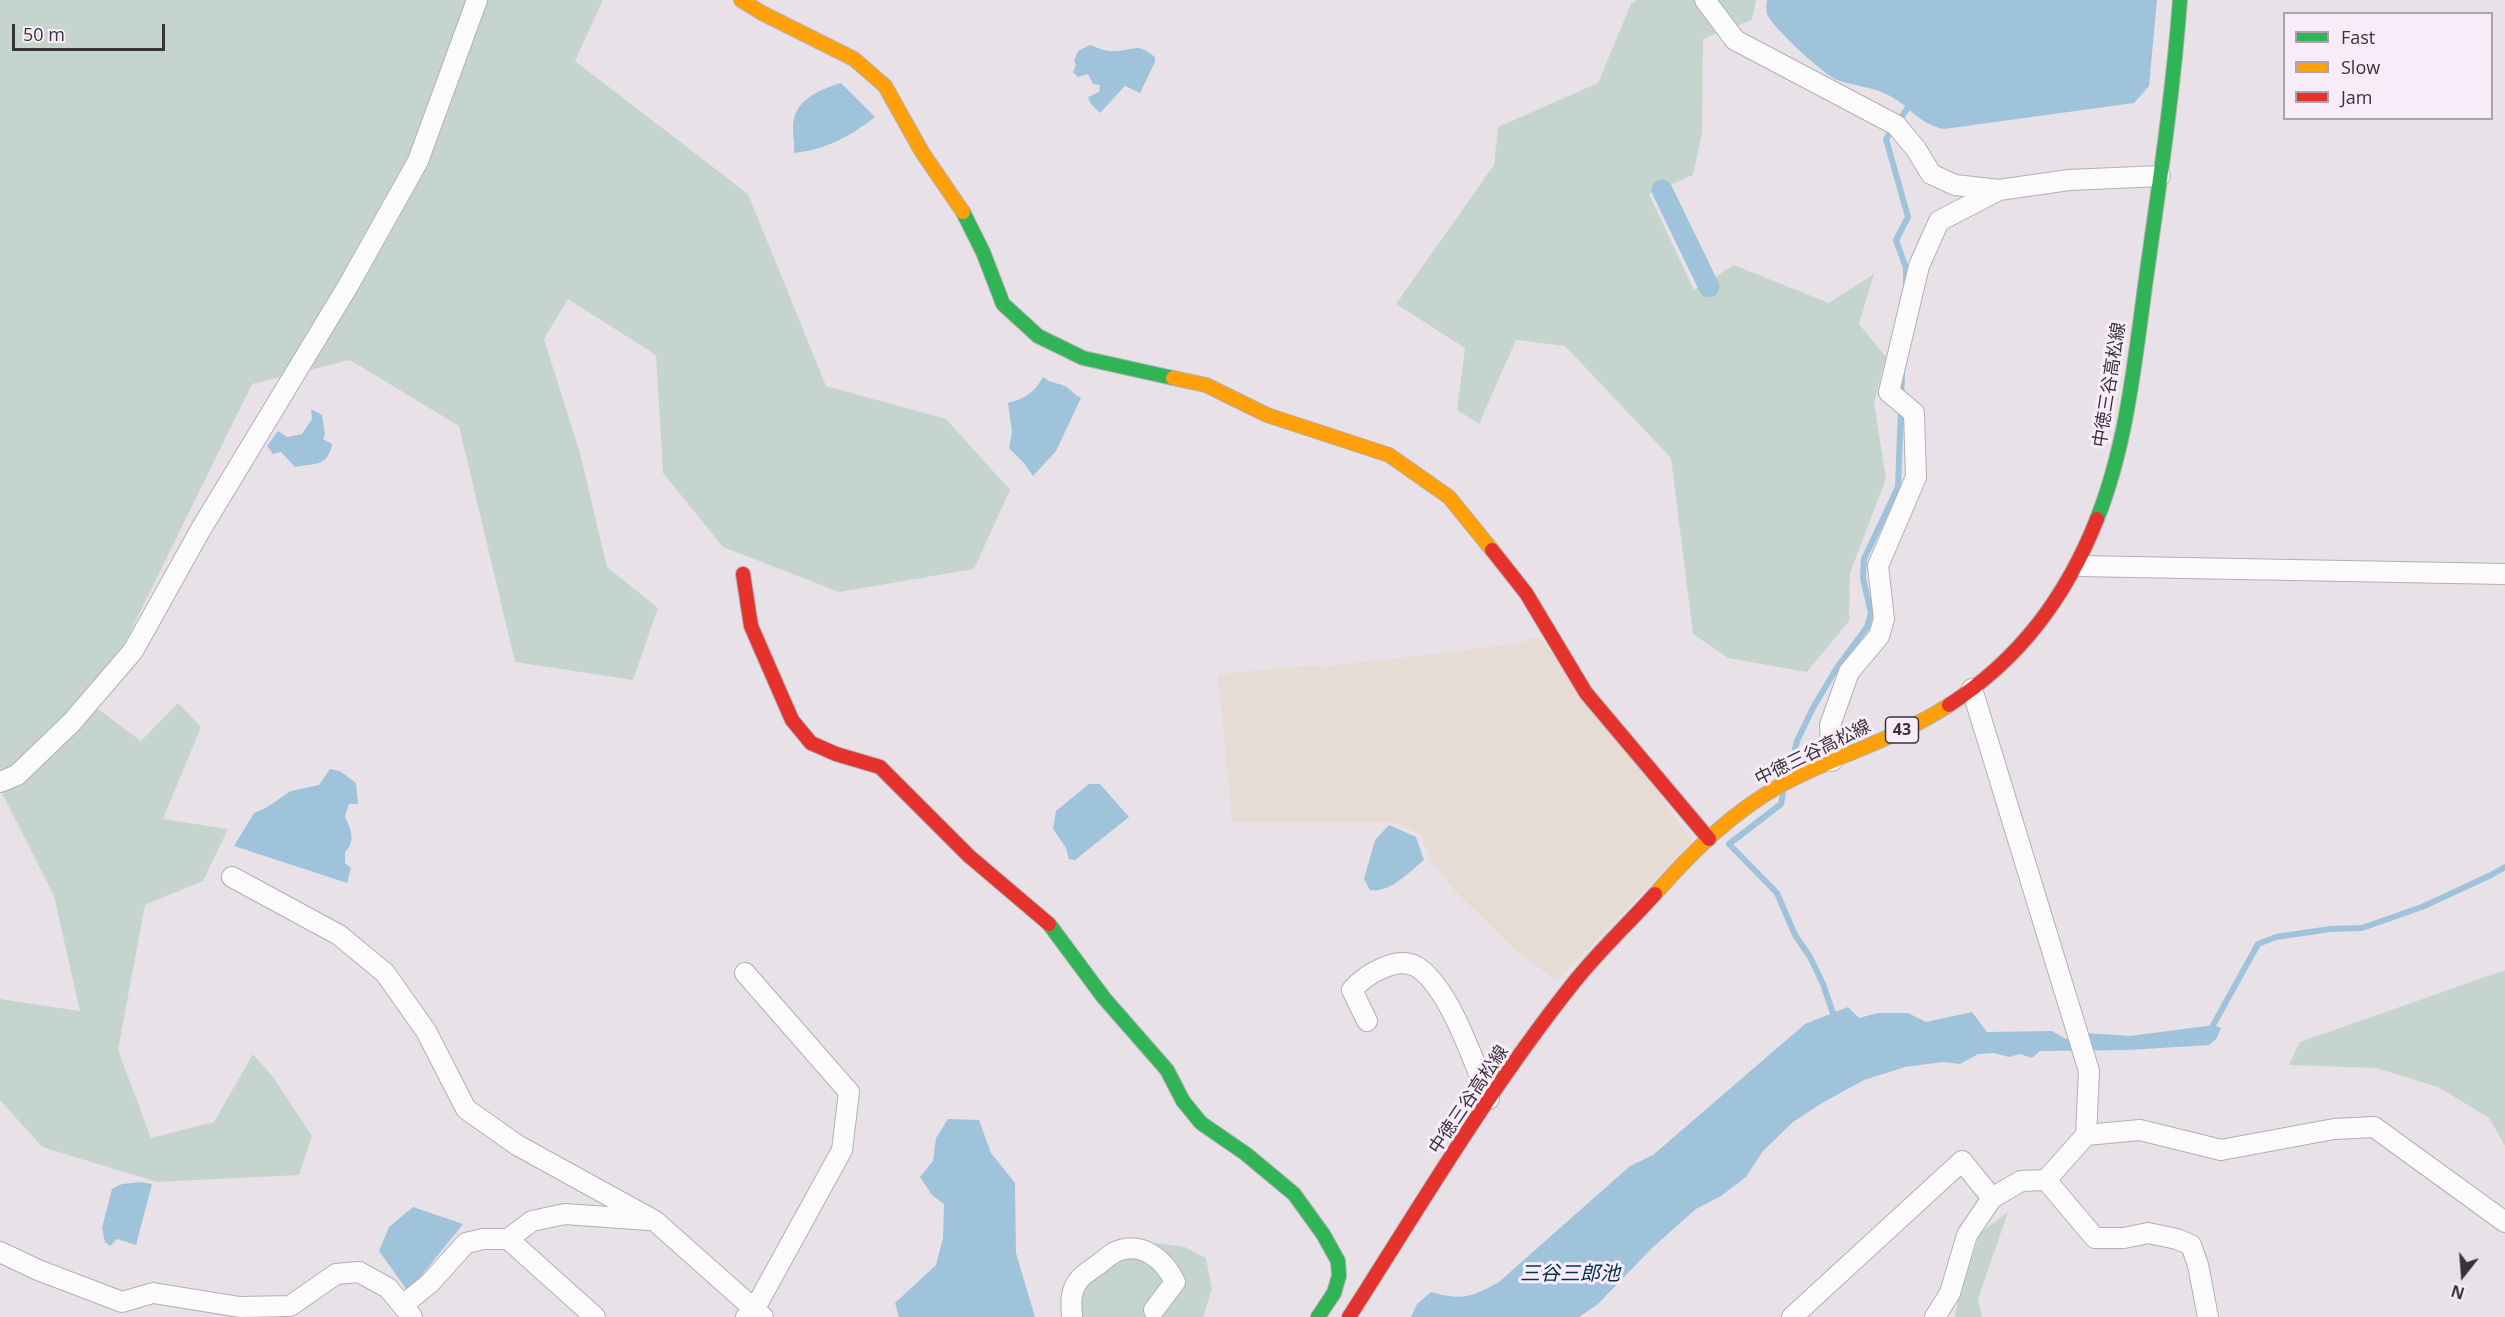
<!DOCTYPE html>
<html>
<head>
<meta charset="utf-8">
<style>
	body { margin:0 }
	#map { position:relative; width:2505px; height:1317px; overflow:hidden; background:#e8e2e8; font-family:"Open Sans",sans-serif }
	canvas { display:block }
	.legend { position:absolute; left:2283px; top:12px; width:210px; height:108px; box-sizing:border-box; background:#f8ecf9; border:2px solid #aba2ac; margin:0; padding:8px 10px; list-style:none; font-size:18px; color:#383338 }
	.legend li { display:flex; align-items:center; gap:12px; height:30px }
	.legend b { width:30px; border:2px solid #aba2ac }
	.north { position:absolute; left:2433px; top:1245px; width:60px; height:60px; -webkit-text-stroke:4px #f8ecf9; paint-order:stroke; rotate:197deg; font-size:16px; font-weight:700; line-height:24px; text-align:center; color:#383338 }
	.north::after { content:''; display:block; margin:auto; width:21px; height:27px; background:#383338; clip-path:polygon(50% 0,100% 100%,50% 72%,0 100%) }
	.scale { position:absolute; left:12px; top:24px; width:153px; height:27px; box-sizing:border-box; border:3px solid #383338; border-top:0; padding-left:8px; font-size:18px; line-height:21px; white-space:nowrap; color:#383338; -webkit-text-stroke:4px #f8ecf9; paint-order:stroke }
</style>
</head>
<body>
<div id="map">
<canvas width="2505" height="1317"></canvas>
<ul class="legend">
<li><b style="height:8px;background:#30b455"></b>Fast</li>
<li><b style="height:8px;background:#ff9f0a"></b>Slow</li>
<li><b style="height:8px;background:#e5322d"></b>Jam</li>
</ul>
<div class="north">N</div>
<div class="scale">50 m</div>
</div>
<script>
const ctx = document.querySelector('canvas').getContext('2d');
ctx.lineJoin = 'round';
function fill(path, color) { ctx.fillStyle = color; ctx.fill(path, 'evenodd'); }
function trace(path, color, width, dash) { ctx.strokeStyle = color; ctx.lineWidth = width; ctx.lineCap = dash ? 'butt' : 'round'; ctx.setLineDash(dash || []); ctx.stroke(path); }
function label(font, color, halo, rows, align = 'center') {
  ctx.font = font + ' "Open Sans","Noto Sans JP",sans-serif'; ctx.lineWidth = 6; ctx.setLineDash([]); ctx.textBaseline = 'middle'; ctx.strokeStyle = halo; ctx.fillStyle = color; for (const [text, x, y, turn = 0] of rows) {
    ctx.save(); ctx.translate(x, y); ctx.rotate((+turn || 0) * Math.PI / 180); ctx.textAlign = isNaN(turn) ? turn : align; if (halo) ctx.strokeText(text, 0, 0); ctx.fillText(text, 0, 0); ctx.restore();
  }
}
fill(new Path2D(`
	M1538,636L1633,756L1692,841L1557,981L1516,951L1454,890L1432,861L1420,834L1392,822H1232L1218,674L1316,665L1321,667L1516,644Z`), '#e6dcd4');
fill(new Path2D(`
	M0,0H603L575,61L748,194L826,386L946,419L1010,490L974,569L839,592L723,547L663,473L656,355L568,299L544,339L580,453L607,567L658,608L633,680L515,662L459,426L350,360L252,384L94,706L141,741L178,703L201,727L163,819L228,829L203,881L145,905L118,1050L151,1138L214,1122L253,1054L273,1077L312,1136L299,1175L157,1182L42,1147L0,1100V999L80,1011L54,896L0,789Z
	M1637,0H1756L1752,20L1703,39L1702,133L1693,175L1649,194L1694,290L1734,265L1829,303L1874,274L1859,324L1886,357L1874,403L1886,479L1850,573L1849,621L1807,672L1728,658L1693,634L1671,458L1565,346L1516,340L1479,424L1457,410L1465,348L1396,304L1494,165L1498,127L1598,83L1631,4Z
	M2505,970V1146L2489,1118L2438,1087L2376,1068L2289,1065L2300,1042Z
	M2008,1212L1978,1299L1982,1317H1955L1962,1277L1973,1255L1980,1233Z
	M1156,1243L1185,1247L1206,1258L1212,1289L1203,1317H1075L1074,1293L1121,1255Z`), '#c5d5cd');
fill(new Path2D(`
	M1767,0H2157L2149,86L2134,103L1944,129C1918,124 1911,107 1890,96C1874,87 1854,86 1837,80C1823,74 1773,28 1767,14C1766,10 1766,4 1767,0Z
	M1090,45C1098,48 1106,52 1114,51C1135,51 1136,41 1155,57V62L1140,93L1125,86L1100,113L1091,104L1088,97L1099,92L1100,85L1093,84L1088,74L1078,77L1073,72L1076,65L1074,61L1078,51Z
	M841,83L875,117C851,136 825,150 794,153C795,145 793,137 793,129C792,101 818,90 841,83Z
	M1043,377C1052,384 1059,383 1065,386C1072,390 1074,395 1081,398L1056,451L1033,476L1024,463L1009,448L1012,432L1008,403C1026,398 1034,393 1043,377Z
	M311,409L322,415L325,434L323,439L332,444C328,467 315,463 295,467L281,452L273,454L267,446L278,431L287,437L302,434L312,419Z
	M330,769L340,771L356,783L358,804H349L345,816C350,829 357,840 345,852V863L351,868L347,883L234,846L254,813L264,809L291,791L319,785Z
	M1089,784H1100L1129,817L1075,860L1069,859L1066,848L1053,829L1056,811Z
	M1389,825L1416,837L1424,860C1409,872 1389,894 1370,890L1364,879L1375,840Z
	M1848,1007L1859,1018L1878,1013H1908L1926,1022L1972,1012L1987,1032L2052,1031L2066,1039L2087,1033L2130,1036L2214,1025L2221,1028L2217,1038L2209,1045L2128,1050L2040,1051L2032,1058L2020,1054L2009,1057L1994,1053L1978,1054L1960,1064L1943,1062L1905,1067L1864,1080L1822,1103L1793,1122L1763,1151L1746,1177L1721,1196L1696,1209L1652,1248L1598,1304L1579,1317H1411L1417,1304L1431,1292C1463,1301 1471,1297 1499,1282L1630,1166L1653,1155L1805,1024Z
	M948,1119L979,1120L991,1153L1015,1183L1016,1253L1035,1317H899L895,1303L936,1265L943,1238L944,1204L932,1195L920,1177L933,1161L936,1138Z
	M140,1182L152,1184L136,1245L117,1239L110,1246L105,1242L102,1228L112,1189L122,1184Z
	M413,1207L463,1224L414,1285L407,1290L379,1251L389,1227Z`), '#9ec3da');
trace(new Path2D(`
	M1906,286V268L1896,240L1908,217L1886,139L1907,109
	M1901,398L1902,375
	M1790,770L1797,741L1813,708L1836,669L1867,627L1871,613L1863,578L1864,559L1898,487L1901,408
	M1783,794L1781,804L1729,844L1777,893L1795,935L1810,957L1823,984L1835,1019
	M2211,1029L2258,944L2276,937L2330,929L2362,928L2422,907L2489,876L2505,867`), '#9ec3da', 6);
trace(new Path2D(`
	M1662,190L1709,287`), '#9ec3da', 21);
const street = new Path2D(`
	M1705,0L1735,40L1896,125L1916,149L1931,174L1955,185L1999,190L2069,180L2160,176
	M2079,566L2505,574
	M1832,761L1830,725L1849,672L1879,636L1884,619L1878,566L1916,477L1914,413L1889,392L1919,266L1939,221L1999,190
	M0,782L17,775L72,722L133,651L201,529L348,286L418,161L477,0
	M232,877L339,935L385,973L426,1031L466,1109L517,1145L655,1221L763,1317
	M745,973L849,1092L842,1150L754,1310L746,1317
	M1367,1021L1352,990C1366,974 1400,953 1420,969C1451,992 1474,1063 1489,1099
	M2086,1135L2140,1130L2221,1150L2334,1129L2374,1127L2505,1222
	M2046,1180L2095,1238H2124L2148,1233L2177,1239L2191,1245L2198,1265L2208,1317
	M508,1239L532,1221L565,1214L649,1220
	M0,1252L38,1270L122,1302L153,1293L240,1307L290,1306L336,1274L359,1272L388,1288L412,1317
	M403,1305L430,1283L466,1243L483,1239H508L595,1317
	M1072,1317C1071,1304 1070,1292 1078,1281C1082,1275 1091,1270 1096,1266C1102,1262 1108,1256 1115,1252C1141,1240 1164,1259 1175,1282L1154,1310
	M1792,1317L1962,1161L1992,1198L2021,1181L2046,1180L2086,1135L2089,1071L1972,689
	M1935,1317L1950,1293L1967,1235L1992,1198`);
const fast = new Path2D(`
	M963,212L983,252L1003,304L1038,336L1083,358L1173,378
	M2097,519C2127,444 2135,359 2146,279C2159,186 2173,94 2180,0
	M1049,924L1104,998L1167,1070L1183,1101L1201,1123L1246,1154L1294,1194L1323,1234L1338,1261L1339,1276L1334,1293L1318,1317`);
const slow = new Path2D(`
	M741,0L762,13L854,59L885,86L922,152L963,212
	M1173,378L1206,385L1267,415L1389,455L1449,497L1492,550
	M1655,894C1692,852 1733,811 1783,784C1837,755 1897,739 1949,705`);
const jam = new Path2D(`
	M1492,550L1526,593L1586,693L1709,839
	M743,574L751,626L792,720L811,743L836,754L880,767L969,856L1049,924
	M1949,705C2020,659 2066,597 2097,519
	M1349,1317C1422,1203 1491,1086 1575,981C1600,950 1629,923 1655,894`);
trace(street, '#b3afb3', 22);
trace(fast, '#b3afb3', 16);
trace(slow, '#b3afb3', 16);
trace(jam, '#b3afb3', 16);
trace(street, '#fcfbfc', 20);
trace(fast, '#30b455', 14);
trace(slow, '#ff9f0a', 14);
trace(jam, '#e5322d', 14);
for (const [x, y, w] of [
	[1902,730,33]
]) { const box = new Path2D(); box.roundRect(x - w / 2, y - 13, w, 26, 4.5); ctx.fillStyle = '#f8ecf9'; ctx.fill(box); trace(box, '#383338', 1.5); }
label('bold 16px', '#383338', null, [
	["43",1902,730]
]);
label('18px', '#383338', '#f8ecf9', [
	["中徳三谷高松線",2110,385,-81],
	["中徳三谷高松線",1813,753,-26],
	["中徳三谷高松線",1469,1100,-56]
]);
label('italic 20px', '#003247', '#f8ecf9', [
	["三谷三郎池",1570,1274]
]);
</script>
</body>
</html>
